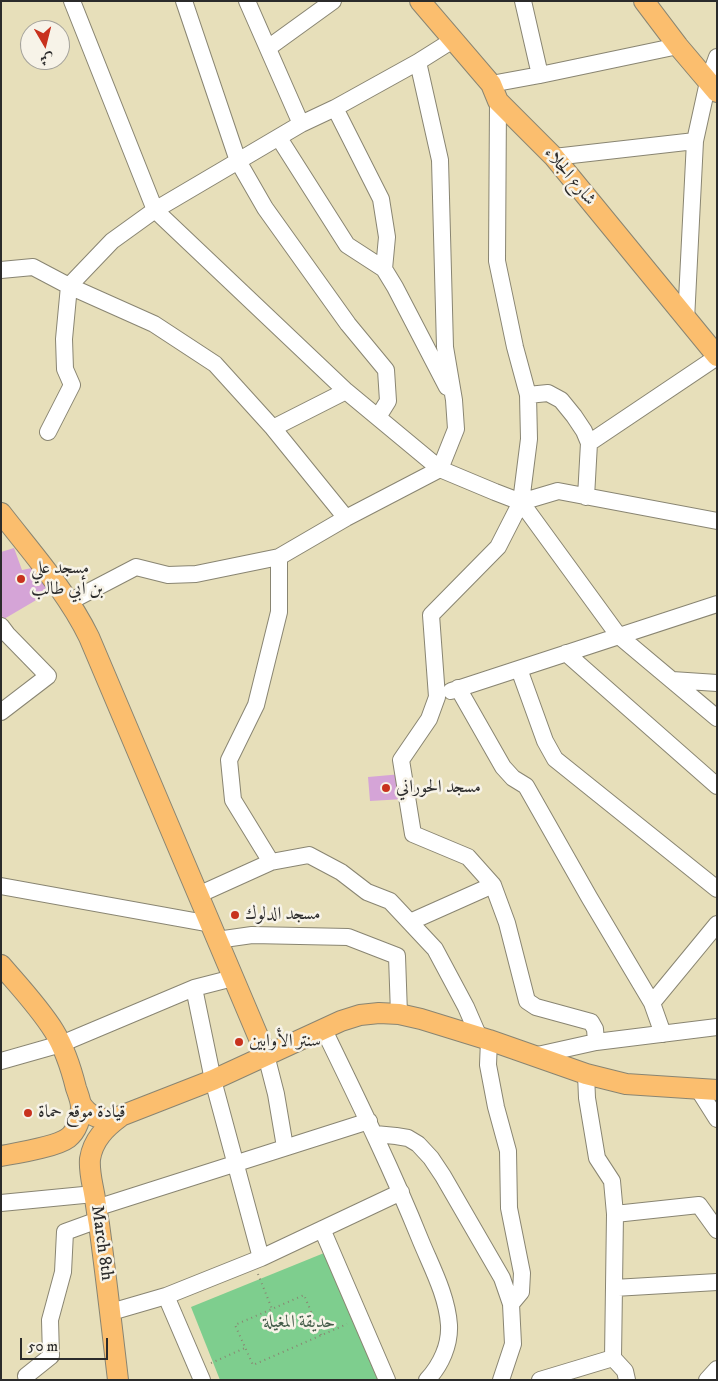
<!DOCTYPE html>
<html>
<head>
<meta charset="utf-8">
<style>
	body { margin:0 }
	#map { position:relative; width:718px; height:1381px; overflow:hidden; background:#e7dfba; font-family:"IM FELL DW Pica",Amiri,serif }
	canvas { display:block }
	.frame { position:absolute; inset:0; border:2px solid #2b2b2b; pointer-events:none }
	.north { position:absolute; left:20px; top:20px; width:50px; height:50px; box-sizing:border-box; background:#f7f3e8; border:1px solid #a5a39c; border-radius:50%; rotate:172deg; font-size:14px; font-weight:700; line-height:20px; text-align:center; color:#2b2b2b }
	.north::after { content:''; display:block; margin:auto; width:18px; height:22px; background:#c8321e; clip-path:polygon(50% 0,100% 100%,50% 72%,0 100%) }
	.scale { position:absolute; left:20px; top:1338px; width:88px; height:22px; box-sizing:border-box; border:2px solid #2b2b2b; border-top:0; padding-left:6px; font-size:15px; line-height:18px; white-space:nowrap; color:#2b2b2b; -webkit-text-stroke:4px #f7f3e8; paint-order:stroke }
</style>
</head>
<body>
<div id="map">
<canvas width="718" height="1381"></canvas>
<div class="frame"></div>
<div class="north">ش</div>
<div class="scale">50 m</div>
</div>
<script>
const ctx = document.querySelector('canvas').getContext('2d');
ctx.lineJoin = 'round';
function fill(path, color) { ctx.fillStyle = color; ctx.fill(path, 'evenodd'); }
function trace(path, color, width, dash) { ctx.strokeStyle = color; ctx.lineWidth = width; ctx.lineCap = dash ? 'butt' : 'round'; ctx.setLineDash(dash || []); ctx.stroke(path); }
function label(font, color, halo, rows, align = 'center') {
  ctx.font = font + ' "IM FELL DW Pica",Amiri,serif'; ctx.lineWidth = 5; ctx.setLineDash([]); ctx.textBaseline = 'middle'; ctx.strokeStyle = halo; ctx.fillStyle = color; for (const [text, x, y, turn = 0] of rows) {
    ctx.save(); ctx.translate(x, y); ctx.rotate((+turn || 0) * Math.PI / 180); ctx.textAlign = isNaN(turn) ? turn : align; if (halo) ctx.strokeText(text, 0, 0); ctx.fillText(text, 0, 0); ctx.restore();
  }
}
fill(new Path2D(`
	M329,1251L384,1380H220L191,1307Z`), '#7ece8e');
fill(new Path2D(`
	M14,548L22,570L32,568L49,588L38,599L4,619L1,615V552Z
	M402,774L404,799L370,801L368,777Z`), '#d5a4d7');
const minor = new Path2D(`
	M72,1L155,210L346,391L440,469L495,492L521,502L558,491L717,521
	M184,1L238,161L265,208L348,324L386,370L388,401L378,417
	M247,1L301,124
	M523,1L540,75
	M268,48L333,1
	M491,84L540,75L678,46
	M498,101L497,261L515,347L528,395L529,439L521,502L618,635L717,718
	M335,108L381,199L387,237L384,269
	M279,138L347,245L384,269L395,287L447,387
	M554,157L695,141
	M1,270L33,267L69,286L154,324L215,364L273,428L346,518
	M686,320L695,141L708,82L717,57
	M528,395L548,393L561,400L574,416L584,431L589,443L586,497
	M273,428L346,391
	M48,432L72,385L65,369L64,339L69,286L112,241L155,210L301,124L335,108L418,62L453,40
	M589,443L717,357
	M69,602L136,567L168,575L196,574L279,557L346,518L440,469L456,429L454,400L445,347L440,160L418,62
	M1,626L7,634L48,676L1,712
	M566,653L717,786
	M519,669L545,741L555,759L717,889
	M672,680L717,683
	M458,688L503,767L513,778L526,786L589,897L652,1003L663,1034
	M451,691L717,604
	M271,862L233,800L229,760L256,705L279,612V557
	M493,885L468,857L413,834L401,760L429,719L437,697L431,615L498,547L521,502
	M1,886L211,924
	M198,895L271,862L309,855L341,872L367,892L390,901L435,949L466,1007L479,1037
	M410,922L493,885L507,923L527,1001L536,1007L591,1022L595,1029L596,1042
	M217,940L252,935L348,937L397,956L399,1014
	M194,988L213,1080L261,1258
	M652,1003L717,924
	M323,1028C357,1098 391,1167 420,1239C431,1266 447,1295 449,1325C450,1345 441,1365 427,1380
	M489,1040L488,1065L496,1107L508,1151L509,1208L522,1273L521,1292L511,1304
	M266,1055L276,1094L285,1147
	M533,1056L596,1042L717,1027
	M1,1061L61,1044L194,988L233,978
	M586,1074L587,1098L597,1158L612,1181L615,1214L613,1358L625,1371L627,1380
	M698,1089L717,1119
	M375,1134L396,1136L408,1138L418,1144L431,1158L443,1176L502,1278L511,1304L513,1344L501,1380
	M1,1203L94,1194
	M96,1208L369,1121
	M615,1214L699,1205L717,1230
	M322,1229L387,1380
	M614,1288L717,1282
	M166,1296L202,1380
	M111,1312L166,1296L261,1258L401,1192
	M27,1380L26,1376L51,1356L50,1320L63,1272L65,1232L98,1220
	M540,1380L613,1358
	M707,1380L717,1369`);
const major = new Path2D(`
	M420,1L491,84L498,101L554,157L717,356
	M644,1L678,46L717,92
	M1,513C32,553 67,592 89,637L266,1055
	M1,965C19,986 39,1007 54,1031C65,1049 71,1068 76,1088C78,1094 81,1101 81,1107C81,1118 77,1131 68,1138C56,1147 17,1153 1,1156
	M81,1104C89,1116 99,1120 113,1119L213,1080L341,1021L360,1015L379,1013L399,1014L421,1019L489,1040L586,1074L626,1084L717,1090
	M118,1380C112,1328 106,1276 99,1224C97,1214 96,1203 94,1193C92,1182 89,1171 90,1159C93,1140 105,1128 120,1117`);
trace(minor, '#898572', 18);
trace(major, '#898572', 22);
trace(new Path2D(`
	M258,1274L272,1309
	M321,1335L304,1295L235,1325L253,1365L347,1324
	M211,1363L245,1348`), '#898572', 2, [1, 4]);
trace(minor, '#fff', 16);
trace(major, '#fbbe6e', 20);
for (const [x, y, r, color] of [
	[21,579,5,"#c8321e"],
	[386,788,5,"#c8321e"],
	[235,915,5,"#c8321e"],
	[239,1042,5,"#c8321e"],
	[28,1113,5,"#c8321e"]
]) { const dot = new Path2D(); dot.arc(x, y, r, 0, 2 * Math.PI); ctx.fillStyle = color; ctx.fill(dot); trace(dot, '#f7f3e8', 2); }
label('18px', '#2b2b2b', '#f7f3e8', [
	["شارع الجلاء",569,177,50],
	["March 8th",101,1243,82]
]);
label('18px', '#2b2b2b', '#f7f3e8', [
	["مسجد علي",31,569],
	["بن أبي طالب",31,590],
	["مسجد الحوراني",396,788],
	["مسجد الدلوك",245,915],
	["سنتر الأوابين",249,1042],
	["قيادة موقع حماة",38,1113]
], 'left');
label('18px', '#445c49', '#f7f3e8', [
	["حديقة المغيلة",299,1323]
]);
</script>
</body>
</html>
